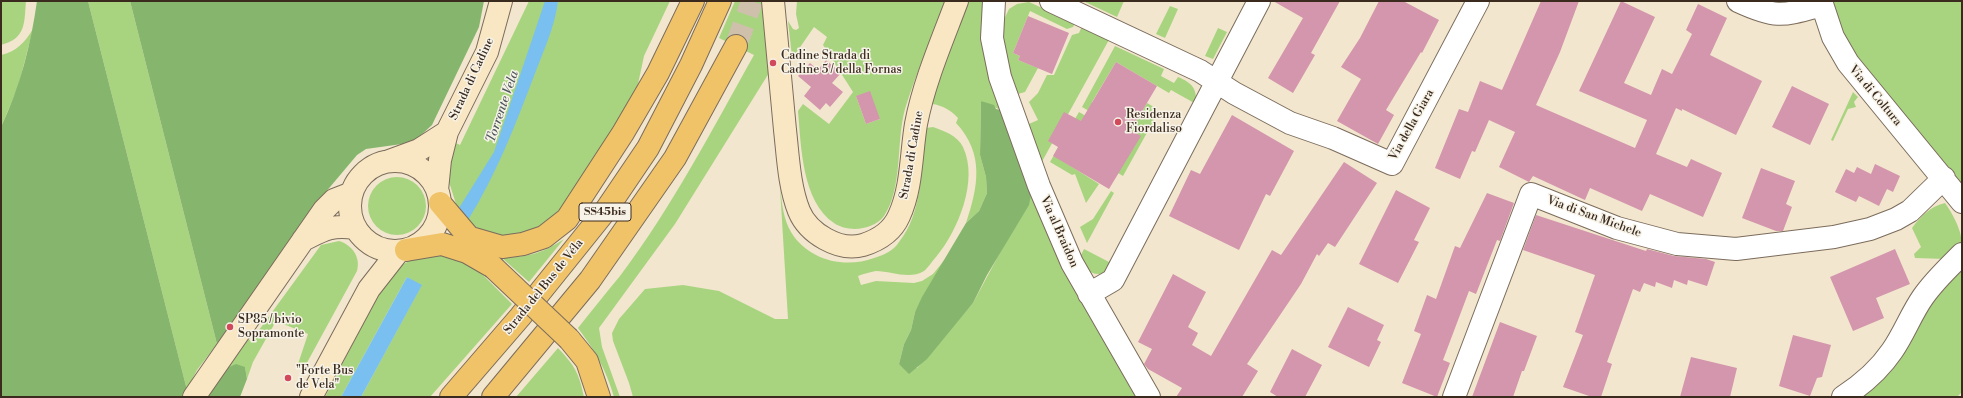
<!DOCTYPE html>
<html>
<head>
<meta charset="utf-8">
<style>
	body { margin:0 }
	#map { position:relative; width:1963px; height:398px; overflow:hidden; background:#f3e6ce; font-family:"Libre Bodoni",serif }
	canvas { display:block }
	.frame { position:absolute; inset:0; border:2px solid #3b2a1e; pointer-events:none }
</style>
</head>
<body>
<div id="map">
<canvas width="1963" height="398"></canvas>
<div class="frame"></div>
</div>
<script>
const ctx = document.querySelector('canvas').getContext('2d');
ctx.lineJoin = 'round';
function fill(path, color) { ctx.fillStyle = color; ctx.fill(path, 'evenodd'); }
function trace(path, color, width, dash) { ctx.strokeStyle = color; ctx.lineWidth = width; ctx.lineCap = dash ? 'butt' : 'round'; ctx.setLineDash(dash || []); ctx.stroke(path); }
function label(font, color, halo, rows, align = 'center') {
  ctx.font = font + ' "Libre Bodoni",serif'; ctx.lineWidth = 3; ctx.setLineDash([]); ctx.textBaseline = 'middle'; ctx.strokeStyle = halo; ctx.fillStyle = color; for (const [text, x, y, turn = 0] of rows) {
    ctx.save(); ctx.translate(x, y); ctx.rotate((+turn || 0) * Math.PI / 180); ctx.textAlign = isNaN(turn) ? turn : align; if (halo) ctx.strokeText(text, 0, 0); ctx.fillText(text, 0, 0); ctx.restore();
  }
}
fill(new Path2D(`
	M1,1H26C24,22 27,38 1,45Z
	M88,1H130L217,344L197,370L187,390Z
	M529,1H670L644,56L638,84L617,122L553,222L513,239L480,230L473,226L456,204L449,182L448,174L454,142L460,145Z
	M735,1H762L769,73L675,224L599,328L602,347L620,397H614C606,369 595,351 578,328C592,310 606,293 620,276C672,207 712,130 754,55L719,38Z
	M797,1H946C932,37 916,73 905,109C896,141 903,188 884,216C874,230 848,233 834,223C802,202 801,146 798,111L803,104L829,124L853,92L823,45L827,37L814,27L794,56L792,57L788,21L793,29L796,30L799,28L796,14ZM856,96L880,119L866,124Z
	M966,1H988L1001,110L981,101L980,155L986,177L987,193L979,211L966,223C978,187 985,154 956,123L958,118C952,111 942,105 932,104L939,78Z
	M1083,1H1124L1117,17Z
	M1832,1H1962V185L1847,44L1838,25Z
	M1029,2L1075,23L1073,27L1067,29L1030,11L1013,53L1020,56L1018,60L1038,68L1025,92L1011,96L1001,26L1009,9L1017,4Z
	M1170,6L1178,9L1165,38L1156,34Z
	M1082,26L1110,38L1039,167L1022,127L1038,120L1029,102L1038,93L1047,75H1054L1072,35L1079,33Z
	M1218,28L1227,32L1213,59L1205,56Z
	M33,29L18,87L1,127V55C16,52 25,42 33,29Z
	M1115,46L1164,69L1161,76L1174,83L1178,77C1192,83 1197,88 1196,104L1171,90L1169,93L1116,62L1092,102L1103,119L1082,107Z
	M1853,92L1858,97L1854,102L1856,107L1848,109L1833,141L1831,140Z
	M1147,103L1154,107L1149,116L1154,120L1123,176L1108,167Z
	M1079,112L1100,124L1058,158L1099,184L1086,203L1075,174L1072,175L1050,162Z
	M933,127C944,131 957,135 963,147C979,180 958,231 936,257C932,261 928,268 924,271C909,280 891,271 876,271C870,272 863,274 858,276L861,285L876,281L914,283L922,281L933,274L946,258L915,312L911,330L904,344L899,364L917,368L973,303L1031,195L1142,397H633L629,383L613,341L612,333L619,319L645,289L683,285L719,291L775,319H788L780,188C782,202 783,219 791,232C808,260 844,269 874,258C884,255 893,251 899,242C923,213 921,165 926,128Z
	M368 206a29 29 0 1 1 58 0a29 29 0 1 1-58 0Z
	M1111,191L1114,193L1087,243L1080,227L1093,219Z
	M1945,203C1951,211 1963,232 1961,242C1958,248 1951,254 1946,259L1915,258L1914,254L1921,247L1912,228C1921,216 1931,206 1945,203Z
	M564,239L529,282L502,258C528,257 543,253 564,239Z
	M339,241C352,245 361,257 357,271L303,370L298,364L308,334L276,321L253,362L247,379L245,367L227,368L247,338L251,341L321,245Z
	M1084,249L1109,262L1117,249L1120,250L1105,273C1091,277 1086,269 1079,259Z
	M445,254L476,268L512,304L430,397H361L421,286L407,277L341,397H325L386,280C404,258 418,257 445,254Z
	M1962,264V392L1957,397H1854L1919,313Z
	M558,348C575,366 579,373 584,397H516Z`), '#a8d480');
fill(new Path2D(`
	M37,1H88L187,390L182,397H1V127C20,87 31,44 37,1Z
	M130,1H484L479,27L432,125L419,137L409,143L366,149L357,155L325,193L217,344Z
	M981,101L994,105L996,109L1001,110L1031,195L1029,205L987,275L973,303L927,359L909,374L899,364L904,344L911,330L915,312L922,297L966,223L979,211L987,193L986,177L980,155Z
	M236,364L245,367L247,379L240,397H208L227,368Z`), '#86b66e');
fill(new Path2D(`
	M545,1H558C555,27 543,52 534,76C515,126 496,175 468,220L459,208L494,152Z
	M407,277L422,285L361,397H341Z`), '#79bff0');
fill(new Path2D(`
	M1273,1H1340L1311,53L1315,55L1293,93L1268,78L1303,18Z
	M1379,1H1403L1439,20L1422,53L1421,52L1386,110L1394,115L1378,144L1337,121L1361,79L1341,67L1360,38Z
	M1541,1H1579L1560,52L1536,105L1635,148L1647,120L1579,91L1621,1L1655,17L1624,83L1651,95L1662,69L1672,74L1692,34L1686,30L1698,4L1727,18L1710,55L1762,81L1736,135L1682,109V111L1676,108L1656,154L1687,167L1691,159L1722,173L1703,217L1650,194L1642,211L1590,188L1585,200L1533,176L1529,182L1499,167L1515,132L1489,120L1475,152L1472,151L1460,179L1435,168L1459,109L1468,112L1480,81L1502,90Z
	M1028,16L1069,33L1052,74L1018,60L1020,56L1013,53Z
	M826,60L841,73L832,83L843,92L830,107L826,103L820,110L804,96L811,87L798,76L810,63L818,70Z
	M1116,62L1157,86L1131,130L1141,136L1109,189L1053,156L1058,147L1048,141L1064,112L1081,121Z
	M1792,86L1829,104L1810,145L1772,127Z
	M870,91L880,119L866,124L856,96Z
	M1232,115L1294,151L1270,196L1266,194L1239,250L1169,216L1191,170L1200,174Z
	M1344,162L1377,183L1335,247L1328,243L1319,256L1317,254L1301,284L1247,364L1258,371L1242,397H1176L1182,388L1148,369L1144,364L1152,349L1138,342L1173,274L1206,292L1188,327L1198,333L1192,345L1211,356L1272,250L1281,255Z
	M1875,164L1900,176L1893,192L1887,189L1879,206L1859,196L1856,202L1835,192L1846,169L1854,173L1857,167L1871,174Z
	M1761,168L1795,181L1786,204L1792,207L1783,231H1776L1742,218Z
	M1396,190L1430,208L1414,240L1419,242L1398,283L1359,264Z
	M1487,193L1514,203L1500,241L1497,240L1476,294L1469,291L1443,360L1450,363L1437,397L1402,383L1421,334L1414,331L1427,295L1436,299L1455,246L1460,248Z
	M1536,215L1646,251L1647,249L1674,256L1706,259L1715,262L1707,286L1688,280L1687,285L1674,280L1672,288L1656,282L1655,287L1644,283L1640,292L1633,289L1607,362L1612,364L1601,397H1592L1563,387L1583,335L1575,332L1595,275L1523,250Z
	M1895,249L1910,284L1876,298L1884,318L1853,331L1830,277Z
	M1348,307L1384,325L1377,340L1381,342L1369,367L1328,347Z
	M1500,322L1537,336L1524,371H1522L1513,397H1472Z
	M1793,335L1831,345L1822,377L1817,378L1810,396L1779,386Z
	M1292,349L1322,365L1305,397H1278L1270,392Z
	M1691,357L1737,368L1730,397H1680Z`), '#d396ac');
trace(new Path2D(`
	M736,46L752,1`), '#cec0ab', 22, [22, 11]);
const street = new Path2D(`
	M994,1L992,38L1000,77L1039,186L1072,263L1149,397
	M1051,1L1200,71L1234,93L1290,123L1333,138L1392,164L1478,1
	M1738,1C1777,19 1782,16 1822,5
	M1821,1L1833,37L1848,63L1962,202
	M1089,294L1113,280L1259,1
	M1454,397L1531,194L1617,228L1677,244L1736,249L1834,237L1870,229L1896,219L1910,211L1944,178
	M1843,397C1863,384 1879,370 1892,351C1904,334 1911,314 1923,297C1934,281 1948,268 1962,254`);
const secondary = new Path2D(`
	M773,1C777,44 781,87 785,130C788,156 789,186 799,211C808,233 839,252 863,245C879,240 892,232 899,216C912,188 911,154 916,124C924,82 942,41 957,1
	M389,161L419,150L447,132
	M350 206a45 45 0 1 1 90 0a45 45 0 1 1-90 0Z
	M437,190L440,160L447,132L487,52L501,1
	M303,240C325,229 331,225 355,228
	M194,397L324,210L334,200L352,193
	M311,397L369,289L398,252`);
const highway = new Path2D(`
	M440,203L479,249
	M471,238L502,247L523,244L544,237L567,219L623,133L658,73L693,1
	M406,250L442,244L467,252L493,267
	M569,339L587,361L599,397
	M451,397L520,317L606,210L648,148L691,65L720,1
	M493,397L590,280L675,158L736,46`);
trace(street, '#7b6c5c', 24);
trace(secondary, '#7b6c5c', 24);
trace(highway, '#7b6c5c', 24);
trace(street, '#fff', 22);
trace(secondary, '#f9e7c3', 22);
trace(highway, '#f0c369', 22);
const highwayBridge = new Path2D(`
	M493,267L569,339`);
trace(highwayBridge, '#7b6c5c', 24, []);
trace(highwayBridge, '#f0c369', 22);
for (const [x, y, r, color] of [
	[773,63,4,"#d1495b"],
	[1118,122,4,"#d1495b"],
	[230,327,4,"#d1495b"],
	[288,378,4,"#d1495b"]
]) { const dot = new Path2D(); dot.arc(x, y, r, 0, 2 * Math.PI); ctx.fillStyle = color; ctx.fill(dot); trace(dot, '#f7f3e8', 1.5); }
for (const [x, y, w] of [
	[605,212,52]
]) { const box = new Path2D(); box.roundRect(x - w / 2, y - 9, w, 18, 3); ctx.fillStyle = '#f7f3e8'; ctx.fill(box); trace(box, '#3b2a1e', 1); }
label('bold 11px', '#3b2a1e', null, [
	["SS45bis",605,212]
]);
label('12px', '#3b2a1e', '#f7f3e8', [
	["Cadine Strada di",781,56],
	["Cadine 5 / della Fornas",781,70],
	["Residenza",1126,115],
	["Fiordaliso",1126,129],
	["SP85 / bivio",238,320],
	["Sopramonte",238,334],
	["\"Forte Bus",296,371],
	["de Vela\"",296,385]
], 'left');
label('12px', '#3b2a1e', '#f7f3e8', [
	["Strada di Cadine",472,79,-65],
	["Via di Coltura",1875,96,50],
	["Via della Giara",1412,125,-61],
	["Strada di Cadine",912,155,-80],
	["Via di San Michele",1594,217,20],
	["Via al Braidon",1059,232,66],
	["Strada del Bus de Véla",544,287,-51]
]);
label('italic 13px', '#4e575d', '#f7f3e8', [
	["Torrente Vela",503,107,-71]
]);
</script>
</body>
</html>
